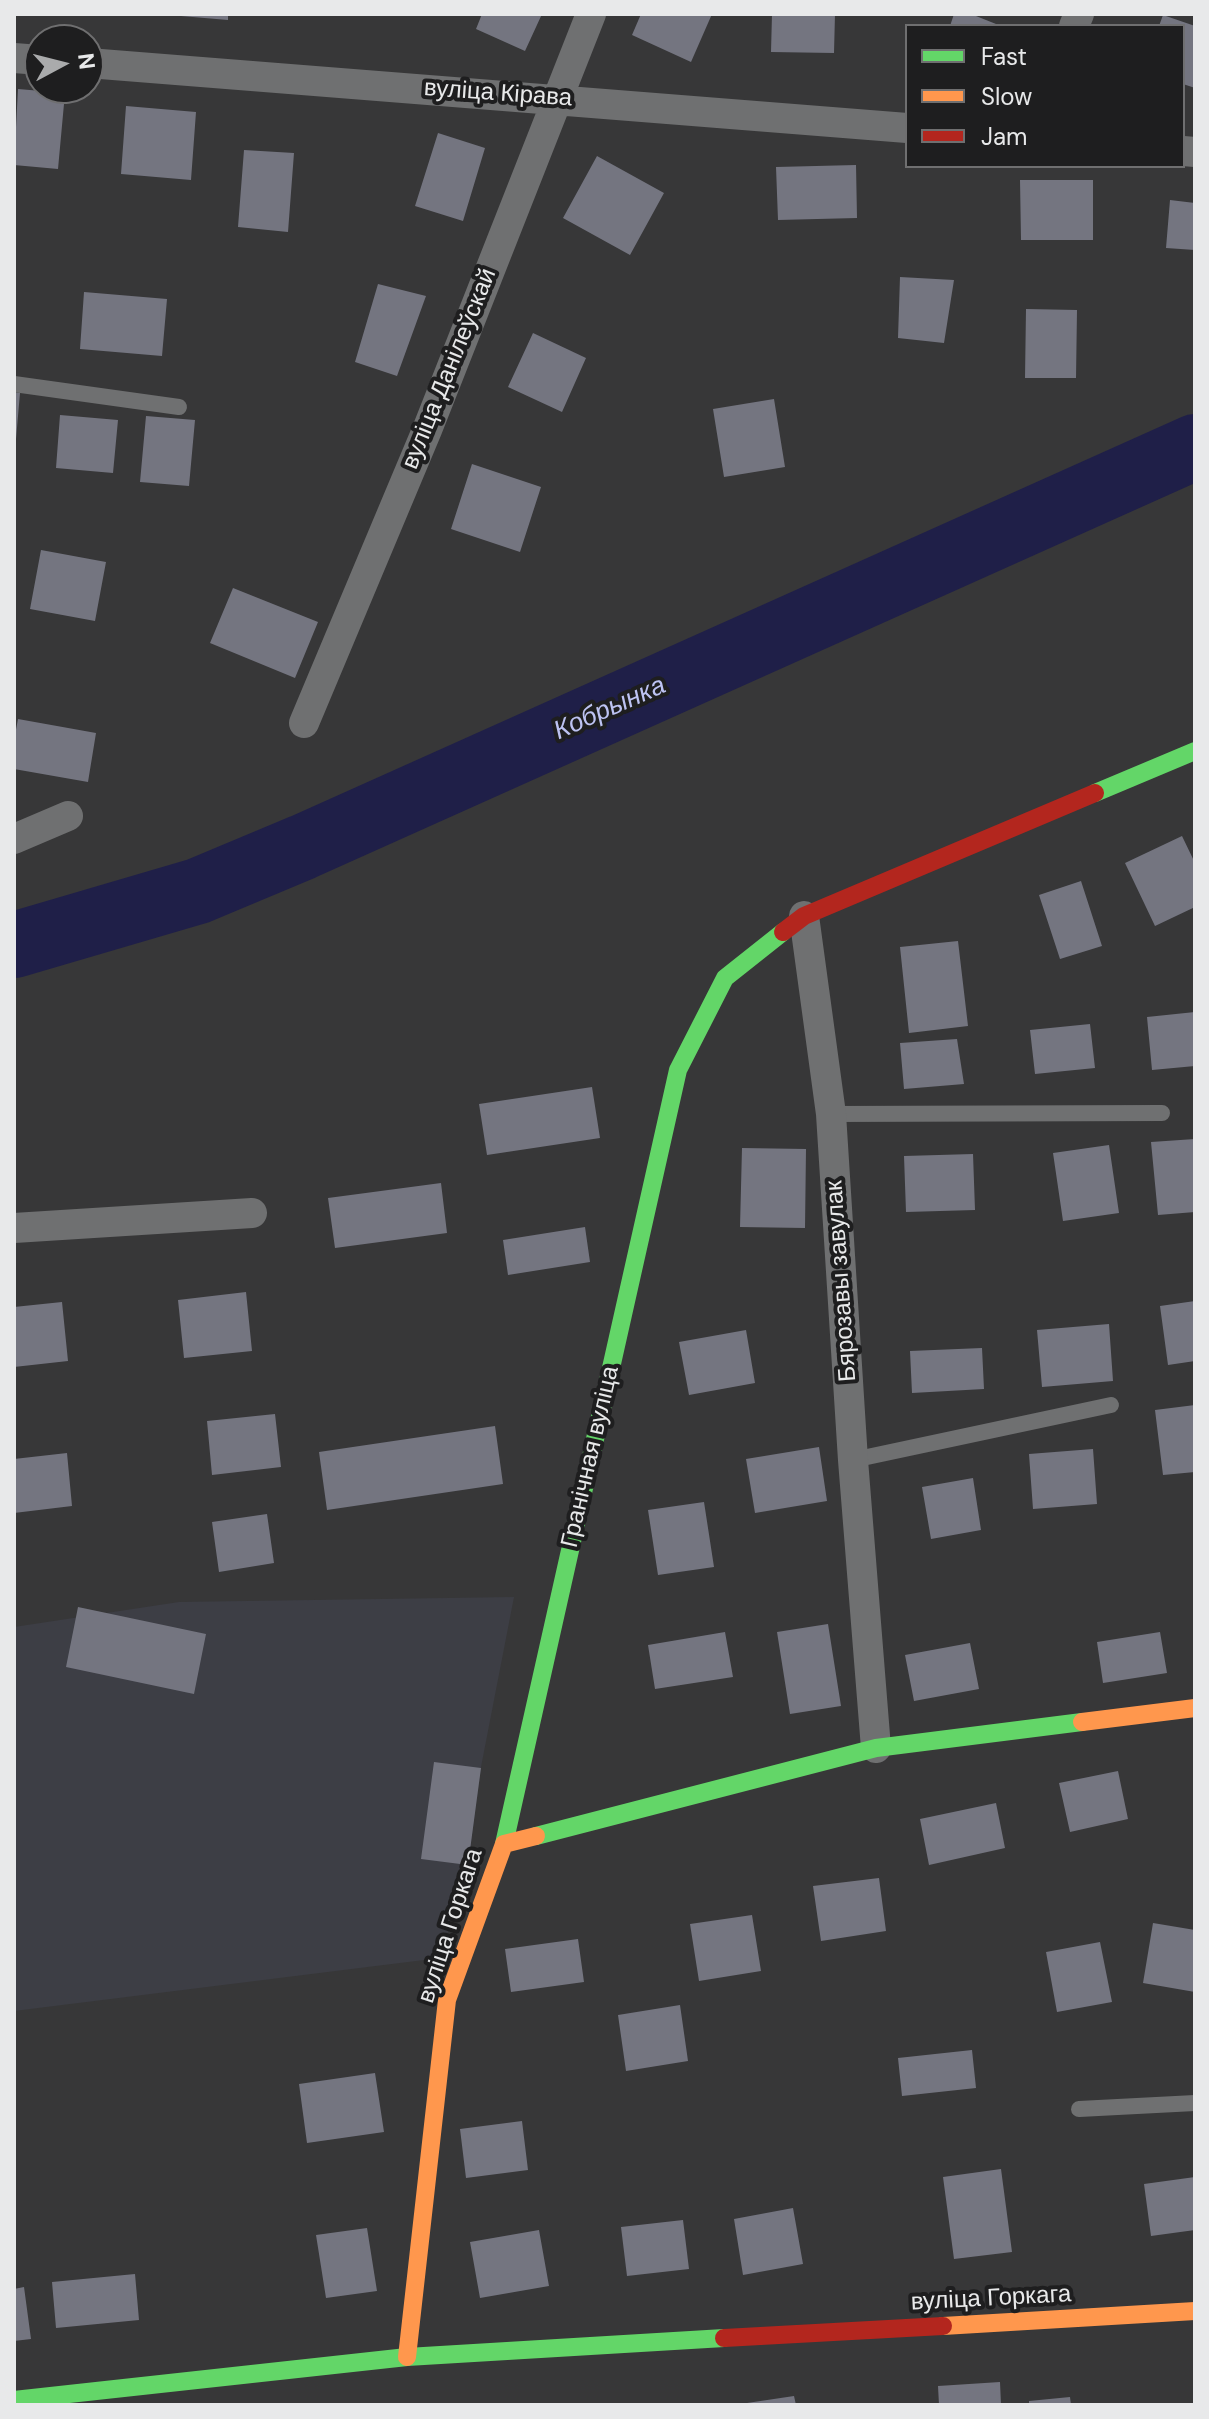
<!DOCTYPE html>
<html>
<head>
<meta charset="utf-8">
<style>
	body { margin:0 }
	#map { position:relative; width:1209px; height:2419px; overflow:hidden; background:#373738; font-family:"DM Sans",sans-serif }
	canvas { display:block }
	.frame { position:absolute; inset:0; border:16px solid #e8e9ea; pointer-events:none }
	.legend { position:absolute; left:905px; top:24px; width:280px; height:144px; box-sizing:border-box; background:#1e1e1f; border:2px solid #6f6f70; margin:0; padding:10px 14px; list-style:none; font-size:24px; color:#e8e9ea }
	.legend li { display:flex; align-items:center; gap:16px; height:40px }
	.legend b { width:40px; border:2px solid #6f6f70 }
	.north { position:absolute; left:24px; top:24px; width:80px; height:80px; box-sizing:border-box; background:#1e1e1f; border:2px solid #6f6f70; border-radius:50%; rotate:83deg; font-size:22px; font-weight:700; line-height:32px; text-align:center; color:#e8e9ea }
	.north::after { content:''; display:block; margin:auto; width:28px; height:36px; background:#aaabac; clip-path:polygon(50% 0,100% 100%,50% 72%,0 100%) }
</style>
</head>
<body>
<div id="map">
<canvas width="1209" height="2419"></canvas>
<div class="frame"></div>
<ul class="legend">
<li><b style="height:10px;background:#63d668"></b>Fast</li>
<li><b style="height:10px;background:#ff974d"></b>Slow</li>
<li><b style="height:10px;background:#b3261e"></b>Jam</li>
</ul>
<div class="north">N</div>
</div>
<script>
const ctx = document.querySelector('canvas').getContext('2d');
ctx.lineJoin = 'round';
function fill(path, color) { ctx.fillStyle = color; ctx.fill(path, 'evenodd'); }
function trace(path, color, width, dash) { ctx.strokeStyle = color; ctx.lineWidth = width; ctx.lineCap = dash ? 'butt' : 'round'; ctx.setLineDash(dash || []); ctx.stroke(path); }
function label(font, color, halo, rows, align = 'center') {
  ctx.font = font + ' "DM Sans",sans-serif'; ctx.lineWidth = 8; ctx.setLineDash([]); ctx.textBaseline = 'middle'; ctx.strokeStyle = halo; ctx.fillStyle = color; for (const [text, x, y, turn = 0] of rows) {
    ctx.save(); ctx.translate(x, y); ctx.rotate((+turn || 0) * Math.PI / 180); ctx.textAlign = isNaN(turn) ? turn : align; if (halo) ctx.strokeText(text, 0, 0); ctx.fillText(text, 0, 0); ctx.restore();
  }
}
fill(new Path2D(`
	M514,1597L481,1767L468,1865L440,1958L14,2011V1627L179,1602Z`), '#3d3e45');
trace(new Path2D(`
	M14,945L198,891L303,847L1195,447`), '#1f1f48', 66);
fill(new Path2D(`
	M181,14H228V20L181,16Z
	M482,14H542L525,51L476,29Z
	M641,14H712L691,62L632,35Z
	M772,14H835L834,53L771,52Z
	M954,14H971L1001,26H950Z
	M1163,15L1195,26V88L1183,84V26H1159Z
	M18,89L65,93L58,169L14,165Z
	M126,106L196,112L191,180L121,174Z
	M438,133L485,148L463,221L415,206Z
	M244,150L294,153L288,232L238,227Z
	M597,156L664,193L630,255L563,218Z
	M856,165L857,218L778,220L776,167Z
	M1020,180H1093V240H1021Z
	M1170,200L1195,203V250L1166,248Z
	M900,277L954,280L944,343L898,338Z
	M378,284L426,296L397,376L355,362Z
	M84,292L167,299L162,356L80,349Z
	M1026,309L1077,310L1076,378H1025Z
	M533,333L586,358L562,412L508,387Z
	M14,392L20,393L16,439L14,438Z
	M774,399L785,467L724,477L713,409Z
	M60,415L118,420L113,473L56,468Z
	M146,416L195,420L189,486L140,482Z
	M472,464L541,487L520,552L451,529Z
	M41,550L106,562L95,621L30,609Z
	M233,588L318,622L295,678L210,643Z
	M18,719L96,733L88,782L14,769V740Z
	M1182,836L1195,863V907L1155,926L1125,863Z
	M1081,881L1102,946L1060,959L1039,895Z
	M958,941L968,1026L909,1033L900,947Z
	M1195,1012V1066L1152,1070L1147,1017Z
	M1090,1024L1095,1068L1035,1074L1030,1030Z
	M957,1039L964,1084L904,1089L900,1043Z
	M592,1087L600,1138L487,1155L479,1104Z
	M1195,1139V1212L1158,1215L1151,1142Z
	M1109,1145L1119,1213L1063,1221L1053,1153Z
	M742,1148L806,1149L805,1228L740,1227Z
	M973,1154L975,1210L906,1212L904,1156Z
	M441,1183L447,1233L335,1248L328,1198Z
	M585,1227L590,1262L508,1275L503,1240Z
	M246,1292L252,1351L184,1358L178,1300Z
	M1195,1301V1361L1168,1365L1160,1306Z
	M62,1302L68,1361L14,1367V1307Z
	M1109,1324L1113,1381L1042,1387L1037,1330Z
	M746,1330L755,1383L689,1395L679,1342Z
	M982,1348L984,1389L912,1393L910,1351Z
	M1195,1405V1472L1163,1475L1155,1410Z
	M275,1414L281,1467L212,1475L207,1421Z
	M495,1426L503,1484L327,1510L319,1452Z
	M819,1447L827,1501L755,1513L746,1459Z
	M1093,1449L1097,1504L1033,1509L1029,1454Z
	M67,1453L72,1506L14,1513V1459Z
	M973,1478L981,1530L931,1539L922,1487Z
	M704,1502L714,1567L658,1575L648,1510Z
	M267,1514L274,1563L219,1572L212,1522Z
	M78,1607L206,1634L194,1694L66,1667Z
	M828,1624L841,1706L790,1714L777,1632Z
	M725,1632L733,1677L655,1689L648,1645Z
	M1160,1632L1167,1673L1103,1683L1097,1642Z
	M970,1643L979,1689L914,1701L905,1655Z
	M434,1762L481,1768L468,1865L421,1859Z
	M1118,1771L1128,1819L1070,1832L1059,1783Z
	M996,1803L1005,1848L929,1865L920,1819Z
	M879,1878L886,1931L821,1941L813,1886Z
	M752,1915L761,1971L699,1981L690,1924Z
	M1153,1923L1195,1930V1992L1143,1983Z
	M578,1939L584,1982L511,1992L505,1949Z
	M1100,1942L1112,2002L1057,2012L1046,1952Z
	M680,2005L688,2061L626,2071L618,2015Z
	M972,2050L976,2088L902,2096L898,2058Z
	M375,2073L384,2132L307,2143L299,2084Z
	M522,2121L528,2170L466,2178L460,2129Z
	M1001,2169L1012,2252L954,2259L943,2177Z
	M1195,2177V2230L1151,2236L1144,2184Z
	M793,2208L803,2264L743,2275L734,2219Z
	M683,2220L689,2269L627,2276L621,2227Z
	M367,2228L377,2291L326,2298L316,2235Z
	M539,2230L549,2286L480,2298L470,2242Z
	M135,2274L139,2320L56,2328L52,2282Z
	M24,2287L31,2339L14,2341V2289Z
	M1000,2382L1001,2405H939L938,2386Z
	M794,2396L796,2405H747V2403Z
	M1070,2397L1071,2405H1029V2401Z`), '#747580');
trace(new Path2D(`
	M14,384L179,407
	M831,1114L1162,1113
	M853,1460L1111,1405
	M1079,2109L1195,2103`), '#6f7071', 16);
trace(new Path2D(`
	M1074,26L1079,14
	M14,58L40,60
	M88,63L907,128
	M1183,151L1195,152
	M304,723L427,430L591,14
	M14,839L68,816
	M804,916L831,1114L853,1460L876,1748
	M14,1228L252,1213`), '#6f7071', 30);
trace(new Path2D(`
	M1095,793L1195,751
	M536,1836L876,1748L1082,1722
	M504,1844L678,1070L725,978L783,932
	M14,2400L407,2357L724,2338`), '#63d668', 18);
trace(new Path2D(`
	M1082,1722L1195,1708
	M943,2326L1195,2311
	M407,2357L447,2000L504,1844L536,1836`), '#ff974d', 18);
trace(new Path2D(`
	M783,932L804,916L1095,793
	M724,2338L943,2326`), '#b3261e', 18);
label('24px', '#e8e9ea', '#1e1e1f', [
	["вуліца Кірава",498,94,4],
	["вуліца Данілеўскай",450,369,-68],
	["Бярозавы завулак",842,1281,-94],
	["Гранічная вуліца",591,1457,-77],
	["вуліца Горкага",451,1926,-72],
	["вуліца Горкага",991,2299,-3]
]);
label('italic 26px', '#bdc3f2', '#1e1e1f', [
	["Кобрынка",610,709,-24]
]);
</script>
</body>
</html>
